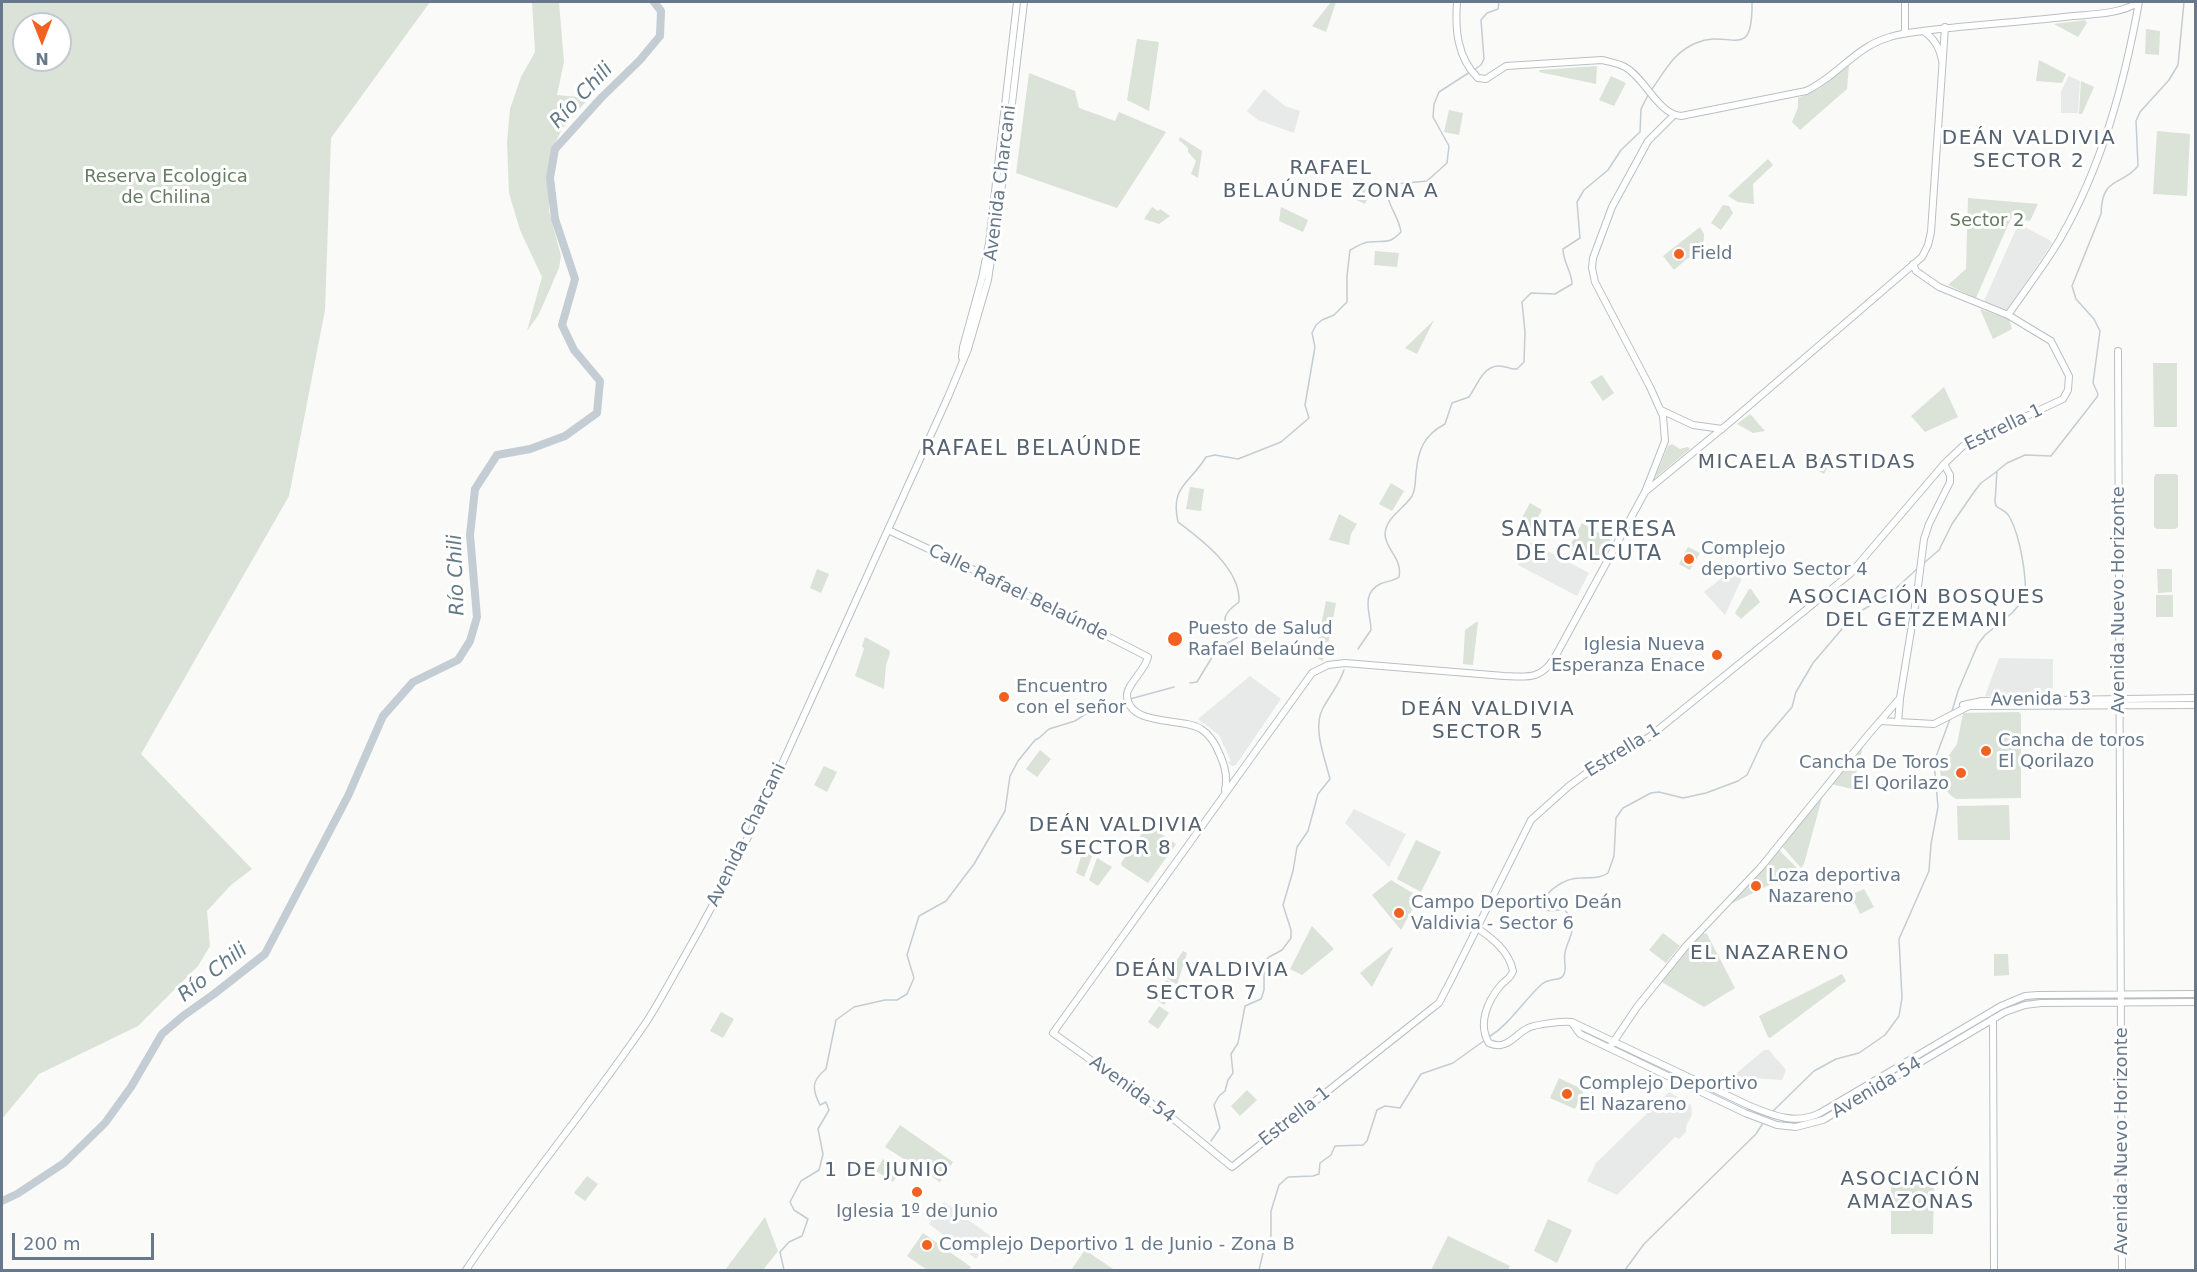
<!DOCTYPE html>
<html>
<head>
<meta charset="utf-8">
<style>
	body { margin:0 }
	#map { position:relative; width:2197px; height:1272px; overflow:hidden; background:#fafaf8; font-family:"DejaVu Sans",sans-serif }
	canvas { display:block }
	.frame { position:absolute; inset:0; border:3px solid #67788b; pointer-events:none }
	.north { position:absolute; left:12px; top:12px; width:60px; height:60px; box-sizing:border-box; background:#fff; border:2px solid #c2c9d1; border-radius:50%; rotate:180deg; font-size:16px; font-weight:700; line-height:24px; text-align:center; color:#67788b }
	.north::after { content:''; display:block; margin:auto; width:21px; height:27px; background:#f26120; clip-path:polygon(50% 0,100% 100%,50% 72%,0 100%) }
	.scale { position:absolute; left:12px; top:1233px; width:142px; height:27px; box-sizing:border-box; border:3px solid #67788b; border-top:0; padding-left:8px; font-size:18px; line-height:21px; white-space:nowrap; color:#67788b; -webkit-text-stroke:4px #fff; paint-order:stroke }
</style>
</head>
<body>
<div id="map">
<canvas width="2197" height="1272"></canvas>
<div class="frame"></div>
<div class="north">N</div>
<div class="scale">200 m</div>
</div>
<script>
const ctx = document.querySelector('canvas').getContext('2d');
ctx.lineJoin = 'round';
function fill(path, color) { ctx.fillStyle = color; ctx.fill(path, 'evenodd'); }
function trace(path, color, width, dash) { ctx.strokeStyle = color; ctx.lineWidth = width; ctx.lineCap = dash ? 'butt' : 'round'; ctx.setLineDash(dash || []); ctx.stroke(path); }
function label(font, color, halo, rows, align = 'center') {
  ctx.font = font + ' "DejaVu Sans",sans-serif'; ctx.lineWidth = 6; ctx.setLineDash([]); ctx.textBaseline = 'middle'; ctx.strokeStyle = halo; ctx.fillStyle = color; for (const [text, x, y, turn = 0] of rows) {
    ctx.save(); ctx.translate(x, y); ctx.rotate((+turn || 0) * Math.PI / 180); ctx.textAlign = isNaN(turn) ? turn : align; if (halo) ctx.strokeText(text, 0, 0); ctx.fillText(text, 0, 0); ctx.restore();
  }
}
fill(new Path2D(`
	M2069,76L2080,81L2078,113H2061V91Z
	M1264,89L1285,106L1300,111L1294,133L1258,120L1247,111Z
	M2021,225L2051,241L2052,243L2007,311L1984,301L2017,227Z
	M1530,542L1589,573L1577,596L1518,565Z
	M1729,572L1742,578L1725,615L1704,592Z
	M1999,658L2053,659V696H1985Z
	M1250,676L1281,699L1236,765L1232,766L1228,762L1231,761L1219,735L1198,719Z
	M1354,809L1406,834L1389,867L1345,823Z
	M1764,1050H1769L1786,1070L1782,1080L1732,1077Z
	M1669,1092L1691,1105L1692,1115L1686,1126V1132L1679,1139L1675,1137L1617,1195L1587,1181L1596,1163Z
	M944,1202L992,1237L976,1259L929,1224Z`), '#e8e9e9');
fill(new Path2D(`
	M2,2H430L331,138L325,310L289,496L141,754L252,869L231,885L207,911L210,946L198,966L138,1026L39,1074L2,1119ZM24,24H60V60H24Z
	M532,2H559L564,62L557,95L589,98L562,129L550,154L549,211L561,256L559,268L539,314L527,331L542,277L520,230L509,193L507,142L510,109L521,77L535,52Z
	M1331,2H1336L1326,32L1312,26Z
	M2085,20L2087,23L2078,37L2054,24Z
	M2146,29L2160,31L2159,55L2145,54Z
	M1137,39L1159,42L1149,111L1127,100Z
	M2039,60L2066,74L2062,83L2036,81Z
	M1849,65L1847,89L1800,130L1792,122L1798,107V98L1819,89Z
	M1597,66L1596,84L1539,72L1540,70Z
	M1029,73L1075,91L1079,108L1115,121L1119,112L1166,132L1117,208L1016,173Z
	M1611,76L1626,83L1614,106L1599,100Z
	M2081,81L2094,87L2082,114H2079Z
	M1449,110L1463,113L1459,135L1444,132Z
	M2157,131L2190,134L2187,196L2153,194Z
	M1180,137L1202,151L1198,178L1191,174L1196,161L1188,152V148L1179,140Z
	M1768,159L1773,165L1753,184L1754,204L1738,202L1728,196Z
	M1361,179L1374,185L1365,204L1352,198Z
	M1968,198L2038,204L2030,221L2011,218L1976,298L1948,285L1966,269Z
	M1723,205L1729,206L1733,213L1721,230L1711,223Z
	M1152,207L1158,211L1160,209L1170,216L1159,224L1144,219Z
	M1281,207L1308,220L1303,232L1279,221Z
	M1700,227L1704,234L1703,253L1693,258H1688L1674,270L1663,256Z
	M1375,251L1399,253L1397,267L1374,265Z
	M1980,309L2009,319L2012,329L1993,339Z
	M1434,320L1417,354L1405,348Z
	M2153,363H2177V427H2154Z
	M1602,375L1614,393L1603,401L1590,382Z
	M1944,387L1958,417L1925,432L1911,416Z
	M1750,414L1765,431L1753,433L1737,424Z
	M1672,444L1680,449L1688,447L1690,449L1655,478L1668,446Z
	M1810,453L1830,463L1824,474L1805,463Z
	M2156,474H2176L2178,476V527L2175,529H2157L2154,527V477Z
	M1391,483L1404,491L1392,511L1379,504Z
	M1190,487L1204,489L1201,511L1186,509Z
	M1530,503L1542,510L1530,532L1518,525Z
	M1339,514L1357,524L1351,534L1349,545L1329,540Z
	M1582,523L1611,540L1595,564L1568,549Z
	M1688,547L1700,553L1690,570L1679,564Z
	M817,569L829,574L821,593L810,588Z
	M2157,569H2172V592L2158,593Z
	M1749,589H1751L1760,602L1741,619L1735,613Z
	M2156,595H2173V617H2156Z
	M1326,601L1336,603L1326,655L1322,661L1313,655L1315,654Z
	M1476,622H1478L1473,665L1463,664L1465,630Z
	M865,637L889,650L890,653L886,665L884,689L855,676L864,649L862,646Z
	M2019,712L2021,715V798L1956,799C1945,793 1940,781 1940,768L1957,744L1963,713Z
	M1864,742L1852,789L1831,784Z
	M1040,750L1051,759L1037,777L1026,769Z
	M824,766L837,772L827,792L814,785Z
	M1820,797L1822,798L1804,864L1801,868L1781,845Z
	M2009,805L2010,840H1958L1957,806Z
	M1148,825L1176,844L1148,883L1122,866L1121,863Z
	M1416,840L1441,852L1421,892L1397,879Z
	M1778,849L1799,870L1733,903L1732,902Z
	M1083,850L1093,854L1084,877L1076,873Z
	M1097,858L1112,867L1098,886L1089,880Z
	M1391,880L1419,897L1401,930L1372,895Z
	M1864,889L1874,907L1860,914L1851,895Z
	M1312,926L1334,949L1302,975L1290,969Z
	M1663,933L1680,946L1666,963L1649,950Z
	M1702,933L1707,934L1735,988L1704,1007L1660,981Z
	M1392,947L1393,948L1372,987L1360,973Z
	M1183,951L1187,953L1177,985L1165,977Z
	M1994,954H2008L2009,975L1994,976Z
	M1842,974L1846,981L1770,1038L1768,1037L1759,1016Z
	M1167,980L1177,987L1164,1005L1154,998Z
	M2092,997V1000L2025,1003L1952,1040L1951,1038L2004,1007L2023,999Z
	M1159,1006L1169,1013L1158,1029L1148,1022Z
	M721,1012L734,1019L723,1038L710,1031Z
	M1559,1078L1584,1090L1575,1109L1550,1098Z
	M1247,1090L1257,1100L1240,1116L1231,1106Z
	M900,1125L953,1162L940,1182L885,1147Z
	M883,1159L901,1170L893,1182L876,1171Z
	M587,1176L598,1184L585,1201L574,1193Z
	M1891,1180H1930L1934,1183L1933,1234H1891Z
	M765,1217L778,1251L763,1270H725Z
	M1548,1219L1572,1230L1557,1263L1534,1251Z
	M923,1233L971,1267L969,1270H927L907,1256Z
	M1448,1236L1510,1266L1508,1270H1431Z
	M1085,1250L1113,1269L1112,1270H1071Z`), '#dbe2d8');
trace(new Path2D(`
	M1474,70L1481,65L1484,59L1481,20L1487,13L1498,9L1499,2
	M1652,89C1665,71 1674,52 1696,43C1730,28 1753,64 1752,2
	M1924,563L1939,550L1952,524L1974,492L1981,483L1996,472
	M1358,649L1371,630C1371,615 1360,594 1380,584C1386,581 1392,582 1399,577C1403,559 1385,549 1385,534C1386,517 1404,509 1412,496C1416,489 1415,481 1416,473C1418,450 1424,435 1445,424L1452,403L1469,397C1477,386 1482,367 1498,366C1505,365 1510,370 1517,369L1524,362L1525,332L1522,302L1531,293L1555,294L1572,284C1572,272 1563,262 1563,249L1580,238L1577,202L1584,190L1608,170L1621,150L1640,132L1641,109L1649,93
	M1190,683L1197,682L1217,649L1238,637C1221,621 1220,616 1239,602C1241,569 1202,540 1178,522C1170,486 1189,485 1206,457L1215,455L1238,459L1281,442L1309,418L1305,405L1315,347L1312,333L1316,325L1322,320L1334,315L1347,302V276L1350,250C1356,247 1363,242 1369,242C1385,240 1389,245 1401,232C1398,213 1386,206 1388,188L1396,184L1427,181L1447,163L1449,146L1433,117L1434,104L1439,92L1470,72
	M1130,699L1174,687
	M1952,711L1958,691L1978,644L1985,635L2012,613L2025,598C2027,577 2020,536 2010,518C2007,511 2001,510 1996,506L1995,502L1997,471L2007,463L2025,455L2051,456L2097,397L2098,394L2093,383L2100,331L2094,319L2076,299L2072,286L2101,214C2102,175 2121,187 2138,166L2136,121L2140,112L2169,80L2178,65L2184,2
	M1489,1037C1511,1023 1523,1001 1542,984C1550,978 1560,981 1563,976C1568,970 1563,960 1565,953C1567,941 1574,934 1573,921L1565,910C1555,908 1544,916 1540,903C1549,890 1564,878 1580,878C1591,877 1599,879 1608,873L1614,856L1616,818L1623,808L1651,793L1659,792L1683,798L1706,793L1738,781L1747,775L1763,741L1792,707L1796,692L1813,663L1853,616L1892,592L1918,568
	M1772,1112L1814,1071L1836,1059L1859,1053L1885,1035L1899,1016L1902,998L1899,939L1929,871L1931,844L1938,807L1934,762L1950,719
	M1211,1141L1220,1128L1214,1105L1219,1096L1225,1091L1228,1080L1233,1073L1231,1054L1238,1043L1245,1006L1261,999L1264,990V962L1269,957L1282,950L1291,938V930L1283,905L1293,871L1297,847L1308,831L1318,794L1330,779C1325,758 1312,728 1323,708C1330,695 1339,685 1344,670
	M784,1270L780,1252L789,1242L802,1236L808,1219L794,1210L790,1202L801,1181L819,1170L823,1154L818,1129L829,1110L826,1102L820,1105C812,1089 811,1081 826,1069L836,1020L854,1007L885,1000H897L907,994L914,978L907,955L919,916L946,901L974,864L1005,811L1010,776L1018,761L1035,740L1039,738L1049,729L1075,721L1095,708L1125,700
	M1259,1270L1264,1249L1271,1236V1211L1279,1185L1288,1177L1313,1176L1319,1174L1320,1163L1331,1155L1335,1146L1363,1145L1367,1141L1377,1110L1385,1106L1400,1108L1421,1074L1453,1063L1485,1040
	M1625,1270L1644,1244L1756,1134L1763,1123`), '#c3cdd3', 1.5);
trace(new Path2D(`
	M2,1201L17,1194L64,1163L105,1123L131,1087L162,1034L183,1016L214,994L265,954L348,796L383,716L413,682L458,660L470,641L477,617L470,535L475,489L497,455L530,449L565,436L597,413L600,381L574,350L562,325L575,279L555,219L550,178L555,149L601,98L640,60L660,36L661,11L654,2`), '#c3cdd3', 8);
const secondary = new Path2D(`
	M1457,2C1455,29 1457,58 1478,78L1486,79L1506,66L1602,60C1610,62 1618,63 1625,67C1645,78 1658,114 1681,116L1806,91C1837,77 1856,46 1890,37C1903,33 1917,32 1931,30C1978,24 2025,22 2073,16C2094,14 2120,14 2139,2
	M1905,2V33
	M1923,31C1934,38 1940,48 1942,61
	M1913,264L1916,271L1939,287L2008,315L2051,341L2069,376L2068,390L2063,399L1963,446L1944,464L1850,574L1649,737L1591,770L1569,786L1531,820L1452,978L1439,1003L1435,1006L1232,1167L1176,1121L1053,1033L1312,673L1328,665L1345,663L1504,676C1528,677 1541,680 1555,657L1645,492L1729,423L1922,257L1928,245L1931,232L1945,27
	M2008,315C2025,290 2044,266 2060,239C2102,166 2124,85 2139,2
	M2118,351L2122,1270
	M962,357L963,347L982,278L989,243L1017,2
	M1661,410L1693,425L1722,429
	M1645,492L1665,441L1663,416L1650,387L1595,282L1592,268L1593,258L1612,207L1648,141L1674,115
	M888,530L1019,591L1148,657C1145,671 1126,685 1127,696C1129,727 1183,717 1201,729C1211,735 1216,745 1220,755C1225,766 1228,777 1225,790
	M1963,705L1982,701L2196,698
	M1880,721L1934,724L1969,706L2196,705
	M1898,722L1900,699
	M1477,928C1492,938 1509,951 1513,971C1511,978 1506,980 1501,985C1488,1000 1477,1024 1489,1043C1507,1051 1514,1035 1528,1028C1536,1024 1564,1021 1572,1022L1750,1106C1774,1116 1795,1125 1820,1113L2001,1006L2025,996L2038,995L2196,994
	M1993,1019L1994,1270
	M1572,1023L1580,1034L1745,1113L1777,1125L1796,1127L1823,1120L2005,1012L2025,1005L2041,1003L2196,1002
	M1610,1047L1637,1007L1686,946L1761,867L1868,735L1900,698L1917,594L1924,539L1929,524L1950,482V475L1944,464
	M466,1270C522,1186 588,1108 645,1024C657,1006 668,985 679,966C707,917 733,868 758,817L948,397L968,349L988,280L1004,171L1024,2`);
trace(secondary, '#babfc4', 8);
trace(secondary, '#fff', 6);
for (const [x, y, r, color] of [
	[1679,254,6,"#f26120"],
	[1689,559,6,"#f26120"],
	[1175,639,8,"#f26120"],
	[1717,655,6,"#f26120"],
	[1004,697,6,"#f26120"],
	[1986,751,6,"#f26120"],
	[1961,773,6,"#f26120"],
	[1756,886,6,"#f26120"],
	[1399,913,6,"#f26120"],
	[1567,1094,6,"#f26120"],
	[917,1192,6,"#f26120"],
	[927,1245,6,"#f26120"]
]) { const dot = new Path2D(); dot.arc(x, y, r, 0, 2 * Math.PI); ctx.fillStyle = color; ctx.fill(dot); trace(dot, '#fff', 2); }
label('18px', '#667c62', '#fff', [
	["Reserva Ecologica",166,177],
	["de Chilina",166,198],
	["Sector 2",1987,221]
]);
label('18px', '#67788b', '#fff', [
	["Avenida Charcani",1001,183,-83],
	["Estrella 1",2004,428,-26],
	["Calle Rafael Belaúnde",1018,593,26],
	["Avenida Nuevo Horizonte",2119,600,-90],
	["Avenida 53",2041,700,-1],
	["Estrella 1",1623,751,-32],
	["Avenida Charcani",747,835,-64],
	["Avenida 54",1877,1088,-31],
	["Avenida 54",1132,1090,36],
	["Estrella 1",1295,1117,-38],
	["Avenida Nuevo Horizonte",2122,1141,-90]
]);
label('18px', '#67788b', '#fff', [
	["Field",1691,254],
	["Complejo",1701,549],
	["deportivo Sector 4",1701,570],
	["Puesto de Salud",1188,629],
	["Rafael Belaúnde",1188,650],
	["Iglesia Nueva",1705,645,"right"],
	["Esperanza Enace",1705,666,"right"],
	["Encuentro",1016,687],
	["con el señor",1016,708],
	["Cancha de toros",1998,741],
	["El Qorilazo",1998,762],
	["Cancha De Toros",1949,763,"right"],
	["El Qorilazo",1949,784,"right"],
	["Loza deportiva",1768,876],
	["Nazareno",1768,897],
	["Campo Deportivo Deán",1411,903],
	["Valdivia - Sector 6",1411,924],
	["Complejo Deportivo",1579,1084],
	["El Nazareno",1579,1105],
	["Iglesia 1º de Junio",917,1212,"center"],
	["Complejo Deportivo 1 de Junio - Zona B",939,1245]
], 'left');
label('italic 20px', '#637a86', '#fff', [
	["Río Chili",582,96,-47],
	["Río Chili",457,575,-92],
	["Río Chili",213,973,-38]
]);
ctx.letterSpacing = '1.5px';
label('20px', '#556270', '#fff', [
	["DEÁN VALDIVIA",2029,139],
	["SECTOR 2",2029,162],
	["RAFAEL",1331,169],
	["BELAÚNDE ZONA A",1331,192],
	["MICAELA BASTIDAS",1807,463],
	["ASOCIACIÓN BOSQUES",1917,598],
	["DEL GETZEMANI",1917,621],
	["DEÁN VALDIVIA",1488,710],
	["SECTOR 5",1488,733],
	["DEÁN VALDIVIA",1116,826],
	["SECTOR 8",1116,849],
	["EL NAZARENO",1770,954],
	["DEÁN VALDIVIA",1202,971],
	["SECTOR 7",1202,994],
	["1 DE JUNIO",887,1171],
	["ASOCIACIÓN",1911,1180],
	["AMAZONAS",1911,1203]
]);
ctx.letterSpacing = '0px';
ctx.letterSpacing = '1.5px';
label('21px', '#556270', '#fff', [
	["RAFAEL BELAÚNDE",1032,450],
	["SANTA TERESA",1589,531],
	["DE CALCUTA",1589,555]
]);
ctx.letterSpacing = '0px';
</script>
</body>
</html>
